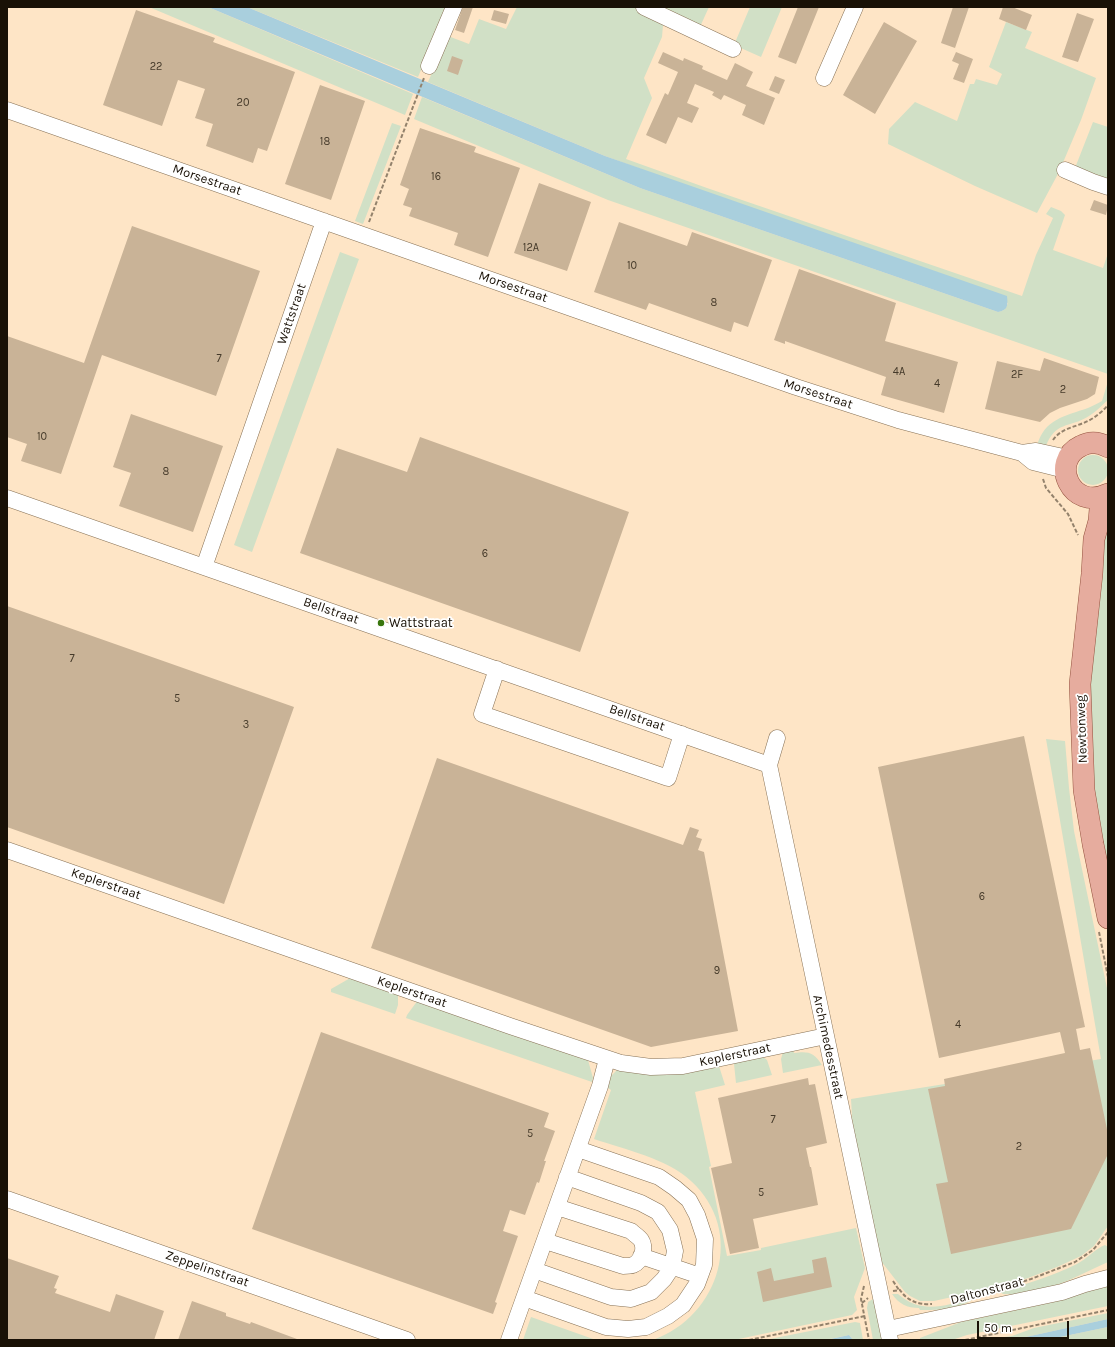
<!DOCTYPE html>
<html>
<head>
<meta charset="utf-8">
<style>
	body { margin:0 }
	#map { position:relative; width:1115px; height:1347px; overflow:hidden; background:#fee5c6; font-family:Karla,sans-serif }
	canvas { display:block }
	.frame { position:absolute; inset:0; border:8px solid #191106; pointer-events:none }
	.scale { position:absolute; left:977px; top:1321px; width:92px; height:18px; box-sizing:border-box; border:2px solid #191106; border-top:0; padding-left:5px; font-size:12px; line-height:14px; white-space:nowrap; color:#191106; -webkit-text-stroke:3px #fff; paint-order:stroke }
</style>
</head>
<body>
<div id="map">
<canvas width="1115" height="1347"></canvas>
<div class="frame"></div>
<div class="scale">50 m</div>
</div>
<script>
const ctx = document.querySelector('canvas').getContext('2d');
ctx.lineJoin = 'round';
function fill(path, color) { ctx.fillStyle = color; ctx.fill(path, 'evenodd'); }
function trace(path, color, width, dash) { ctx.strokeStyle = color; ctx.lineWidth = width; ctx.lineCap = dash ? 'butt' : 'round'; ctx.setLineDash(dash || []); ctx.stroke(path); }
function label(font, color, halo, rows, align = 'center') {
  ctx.font = font + ' Karla,sans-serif'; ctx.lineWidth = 3.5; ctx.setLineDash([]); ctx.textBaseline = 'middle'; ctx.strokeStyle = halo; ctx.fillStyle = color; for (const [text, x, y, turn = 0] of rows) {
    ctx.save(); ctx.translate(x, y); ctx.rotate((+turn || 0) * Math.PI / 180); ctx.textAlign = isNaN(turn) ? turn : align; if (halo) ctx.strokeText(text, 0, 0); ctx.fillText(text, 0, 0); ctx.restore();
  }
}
fill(new Path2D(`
	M149,7H208L413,94L405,115Z
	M247,7H448L418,77Z
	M517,7H637L654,16L663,25L662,37L644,78L652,98L626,159L707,188L1022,296L1036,255L1053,218L1046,214L1051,207L1061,211L1065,215L1053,250L1103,268L1108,253V374L608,200L414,119L422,97L640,188L998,312C1004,311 1006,309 1008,303L605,156L428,82L448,36L469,44L479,19L506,29Z
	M653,7H709L699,29Z
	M750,7H782L761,57L734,45Z
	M1006,22L1032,32L1025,48L1096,78L1081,120L1059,172L1037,213L975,186L888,144L889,129L915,102L957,121L970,84H974L976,79L997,85L1002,74L989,67Z
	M1093,122L1108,127V182L1075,168Z
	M392,123L401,126L363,224L355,221Z
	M340,252L359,259L252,552L234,545Z
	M1108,381V400C1102,405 1096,412 1089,416C1068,429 1056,420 1045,448L1037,446C1044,419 1065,416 1088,408C1093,406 1098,403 1102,401Z
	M1078 470a15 15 0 1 1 30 0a15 15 0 1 1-30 0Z
	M1108,502V886L1096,824L1086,705Z
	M1046,739L1065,741L1069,788L1074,831L1108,993V1226L1094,1246L1081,1256L1057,1267L1028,1278L1002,1286L934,1301H920L910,1296L905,1292L881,1261L854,1151L851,1099L1101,1059Z
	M352,977L398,993V1005L395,1014L331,992V989Z
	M418,1000L588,1060L593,1078L592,1082L406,1018L407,1015Z
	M793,1050L794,1053C808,1051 814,1052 822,1065L783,1073L781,1059L783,1052Z
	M763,1057L767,1060L772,1075L736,1083L734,1064L735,1062Z
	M719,1066L725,1085L695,1092L711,1166L709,1167L727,1256L761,1250V1248L856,1228L865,1268L854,1297L857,1310L852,1315L734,1340H653C720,1316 746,1231 691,1181C668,1159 624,1149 594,1139L611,1090L608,1088L611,1076L618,1069Z
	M1105,1245L1108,1247V1262C1082,1274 1054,1289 1025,1294C1018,1295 1010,1294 1003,1294L1000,1292C1026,1284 1053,1276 1077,1264C1085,1260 1098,1247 1105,1245Z
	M1108,1284V1306L967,1335L952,1340H920V1338L961,1322L1054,1302Z
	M892,1294H898C922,1315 945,1305 972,1299L971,1301C951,1310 941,1310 920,1310L919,1308C907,1308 899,1304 892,1294Z
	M873,1299L884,1340H873L867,1308L868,1302Z
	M1108,1313V1319L1012,1340H982L1012,1336L1034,1328Z
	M531,1317L596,1340H523Z
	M855,1322L860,1323L863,1340H853L849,1335L825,1340H765Z
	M1108,1327V1339L1102,1340H1046Z`), '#d1e0c6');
fill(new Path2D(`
	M208,7H247L605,156L1007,296C1008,306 1008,310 998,312L640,188Z
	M1108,1319V1327L1046,1340H1012Z
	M849,1335L853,1340H825H826Z`), '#a9cfdd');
fill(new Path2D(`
	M463,7H473L464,33L455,30Z
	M798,7H819L796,64L778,57Z
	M953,7H969L955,48L941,43Z
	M1003,7H1012L1032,15L1026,30L999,19Z
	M136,10L215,38L213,42L295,72L267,151L258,148L253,163L206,146L213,124L195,118L205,89L178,80L162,126L103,105Z
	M494,10L509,14L506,24L491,20Z
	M1077,13L1094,19L1078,62L1062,57Z
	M884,22L917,41L875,114L843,95Z
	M663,52L683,61L684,58L703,66L702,69L727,80L735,63L753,72L746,86L775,98L764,125L742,115L746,105L724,95L721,100L712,95L714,92L695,84L687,103L699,108L692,123L678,117L666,144L646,135L665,93L668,95L678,72L658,63Z
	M956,52L973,59L964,83L953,79L959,64L952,61Z
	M452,56L463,60L458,75L447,71Z
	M775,76L785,80L779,94L769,90Z
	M320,85L365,101L331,200L285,184Z
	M420,128L476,147L474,152L520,168L488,257L454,245L458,233L409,216L412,208L403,205L409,189L400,185Z
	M539,183L591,202L567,271L514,253Z
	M1094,200L1108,205L1106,215L1090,210Z
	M619,222L687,246L692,232L772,260L748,327L734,322L731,332L649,303L646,310L594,292Z
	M132,226L260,271L216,396L102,355L61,474L21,461L27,444L7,437V336L84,363Z
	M799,269L896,303L885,341L958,362L944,413L881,395L886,377L785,341V344L774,340Z
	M1044,358L1099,377L1095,394L1087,399L1060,408L1050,413L1040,422L985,409L997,361L1040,371Z
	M131,414L223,446L193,532L119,506L131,473L113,467Z
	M420,437L629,512L580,652L300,553L337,448L407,472Z
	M7,606L294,707L224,904L7,827Z
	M1024,736L1085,1027L1076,1029L1080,1050L1090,1048L1108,1134V1154L1071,1229L951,1254L936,1184L948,1182L928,1089L945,1086L944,1079L1065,1053L1060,1032L939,1058L878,767Z
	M437,758L683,845L690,827L699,830L696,837L702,839L698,850L704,852L738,1031L651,1047L371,948Z
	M321,1032L549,1113L544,1127L555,1131L544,1161H546L539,1183L537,1182L525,1215L510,1210L503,1231L518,1236L495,1302L497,1303L493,1314L252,1229Z
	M808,1078L809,1085L815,1084L827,1143L806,1148L810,1167H811L818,1205L753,1219L759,1248L730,1254L711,1168L732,1163L718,1098Z
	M826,1257L832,1287L763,1302L757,1272L771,1268L774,1281L814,1273L812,1260Z
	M7,1258L59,1276L54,1288L57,1289L55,1293L110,1312L116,1294L164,1311L154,1340H7Z
	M192,1301L226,1313V1316L250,1324L251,1322L297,1339V1340H178Z`), '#c9b397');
const minor = new Path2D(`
	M644,7L733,49
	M429,66L454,7
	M824,78L855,7
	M7,110L796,387L898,420L1022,453L1036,451L1068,458
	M1065,170L1093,182L1108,187
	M1022,453L1033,462L1065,470
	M7,498L769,765
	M204,567L324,221
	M497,669L482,714L668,778L682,734
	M777,738L769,765L890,1340
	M7,850L510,1026L621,1063L651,1067L683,1066L826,1036
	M7,1199L407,1340
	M545,1241L623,1266C626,1266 630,1266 633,1265C642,1261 646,1248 641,1240C639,1237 634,1234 631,1231L557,1207
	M641,1256L700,1276
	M534,1270L611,1297L631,1299L651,1292L664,1279L672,1267L675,1251L670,1230L658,1212L641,1203L567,1177
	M524,1298L606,1327L628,1329L646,1327L668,1316L683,1305L697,1284L700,1276L704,1265L705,1239L697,1215L689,1200L675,1188L659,1177L578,1149
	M888,1329L1062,1292L1085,1284L1108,1278
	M509,1340L600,1086L607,1059`);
const major = new Path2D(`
	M1108,447C1099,442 1090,441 1081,446C1049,461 1071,512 1108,494
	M1101,497L1099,521L1094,539L1092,574L1080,684L1084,790L1093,844L1108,918`);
trace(minor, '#887256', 17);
trace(major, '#94523f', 22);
trace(new Path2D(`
	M369,222L424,78
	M1053,440C1061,428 1076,427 1088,421C1096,417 1103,411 1108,405
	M1043,479L1046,488L1068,514L1078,535
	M1099,932L1108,977
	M893,1281L899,1290
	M864,1286L861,1299L869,1340
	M893,1291L900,1290C907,1301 919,1305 932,1304
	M977,1294L1001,1289L1031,1279L1075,1262L1093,1250L1108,1232
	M862,1303L868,1298
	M749,1340L865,1316
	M965,1340L1108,1310`), '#93826c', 2, [4, 2]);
trace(minor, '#fff', 16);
trace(major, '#e6ac9e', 21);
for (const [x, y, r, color] of [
	[381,623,4,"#38750d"]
]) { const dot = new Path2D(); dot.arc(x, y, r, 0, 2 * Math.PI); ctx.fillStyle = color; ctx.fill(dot); trace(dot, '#fff', 1.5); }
label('11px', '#453a2a', null, [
	["22",156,67],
	["20",243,103],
	["18",325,142],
	["16",436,177],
	["12A",531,248],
	["10",632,266],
	["8",714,303],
	["7",219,359],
	["4A",899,372],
	["2F",1017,375],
	["4",937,384],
	["2",1063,390],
	["10",42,437],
	["8",166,472],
	["6",485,554],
	["7",72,659],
	["5",177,699],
	["3",246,725],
	["6",982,897],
	["9",717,971],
	["4",958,1025],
	["7",773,1120],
	["5",530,1134],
	["2",1019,1147],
	["5",761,1193]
]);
label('13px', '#191106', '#fff', [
	["Morsestraat",207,180,19],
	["Morsestraat",513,287,19],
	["Wattstraat",292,314,-71],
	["Morsestraat",818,394,18],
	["Bellstraat",331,611,19],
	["Bellstraat",637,718,19],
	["Newtonweg",1082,729,-92],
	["Keplerstraat",106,884,19],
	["Keplerstraat",412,992,19],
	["Archimedesstraat",828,1047,78],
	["Keplerstraat",735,1055,-12],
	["Zeppelinstraat",207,1269,19],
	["Daltonstraat",987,1291,-15]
]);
label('13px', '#191106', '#fff', [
	["Wattstraat",389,623]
], 'left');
</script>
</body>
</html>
